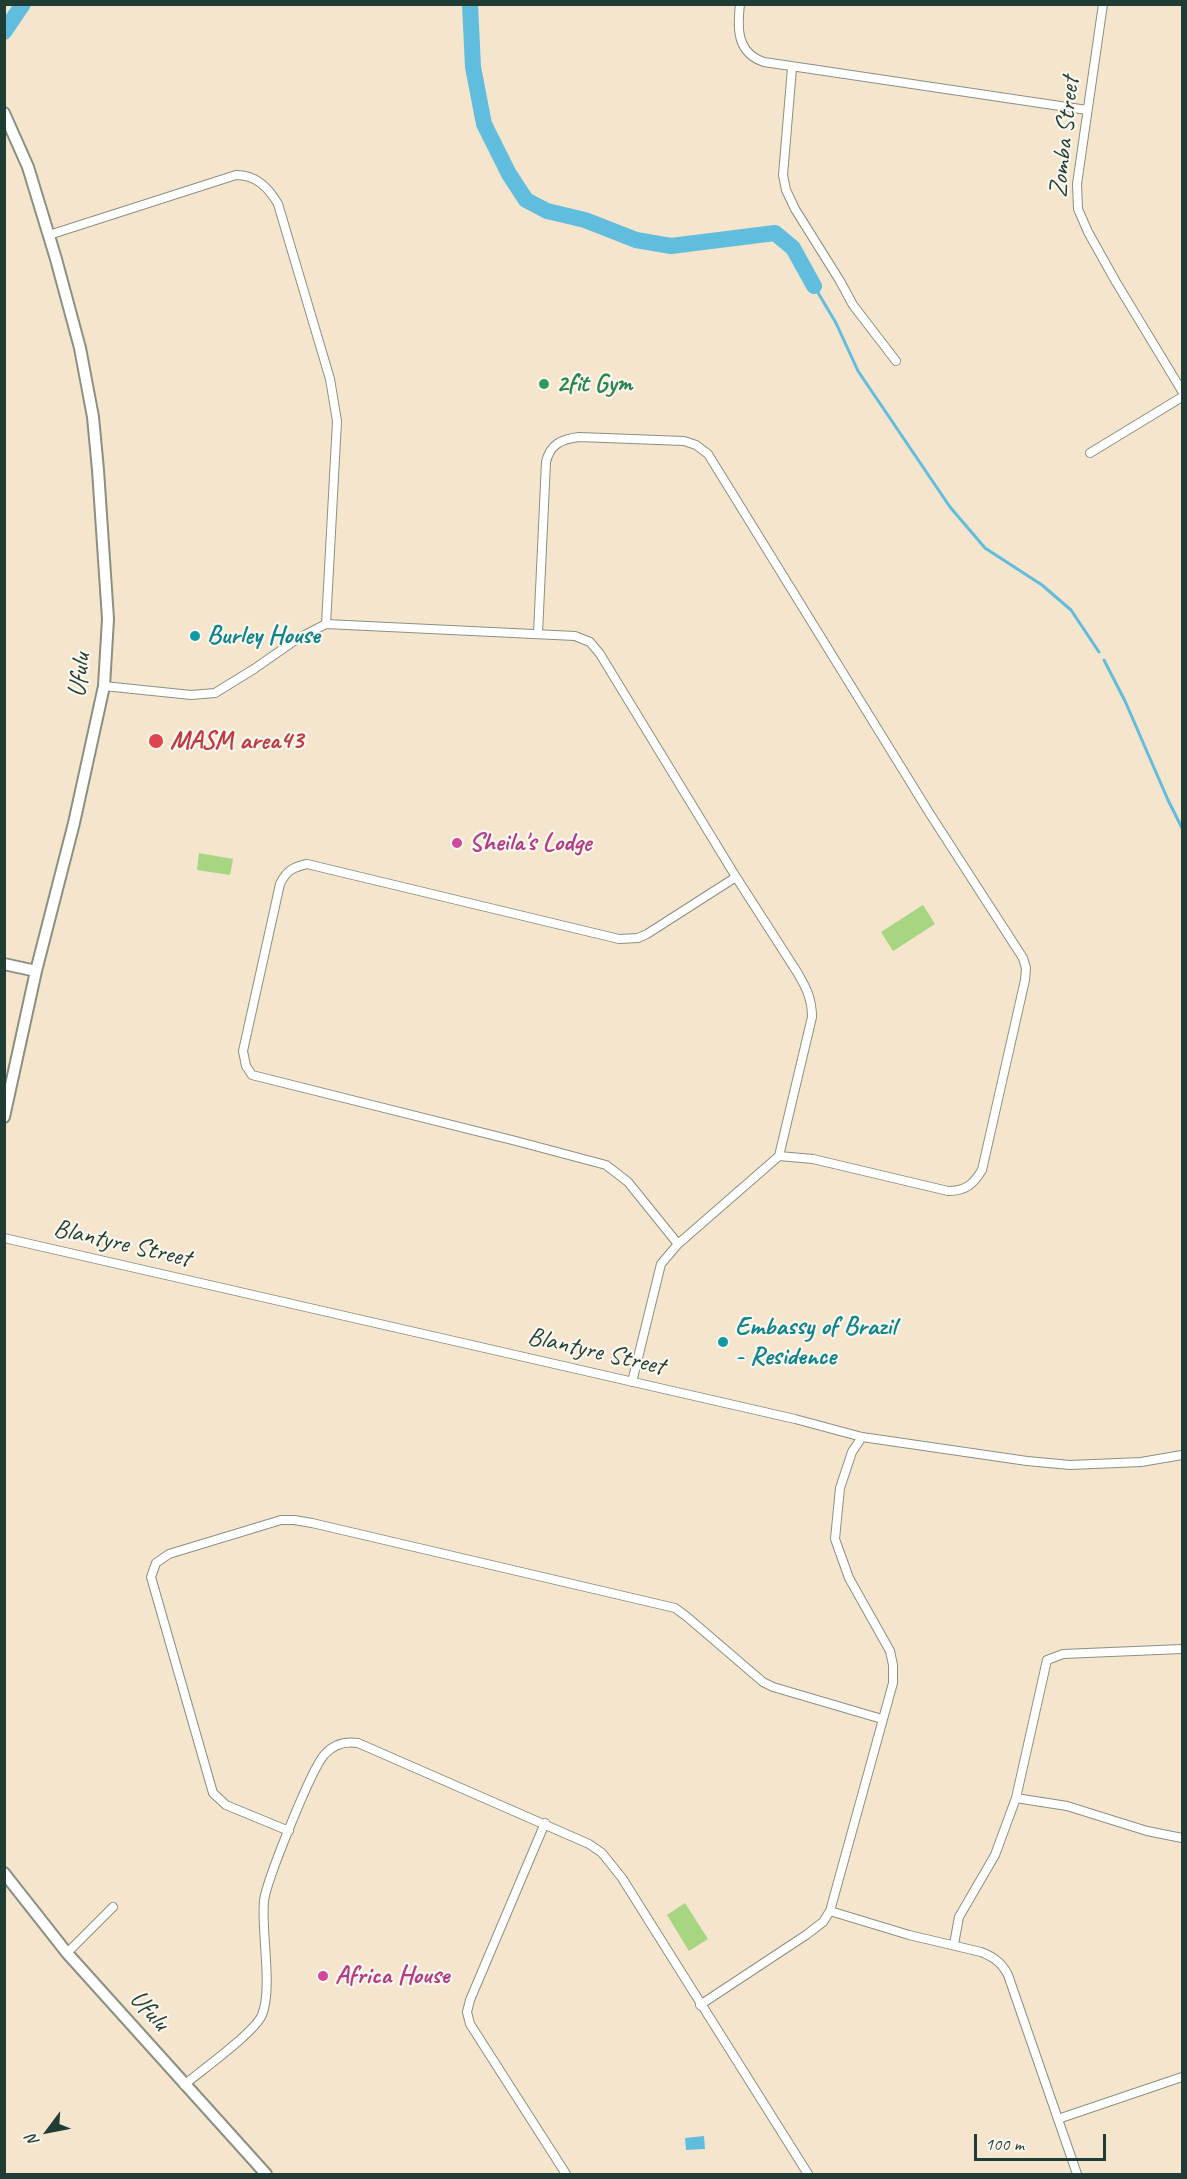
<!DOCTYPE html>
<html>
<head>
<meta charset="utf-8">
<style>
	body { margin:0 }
	#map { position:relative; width:1187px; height:2179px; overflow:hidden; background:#f5e5cc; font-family:Caveat,sans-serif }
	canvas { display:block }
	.frame { position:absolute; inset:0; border:6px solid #1f3d34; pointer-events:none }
	.north { position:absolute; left:18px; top:2101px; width:60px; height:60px; -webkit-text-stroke:4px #fbf7ec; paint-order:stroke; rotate:238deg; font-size:16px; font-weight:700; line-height:24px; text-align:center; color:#1f3d34 }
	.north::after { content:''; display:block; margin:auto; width:21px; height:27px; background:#1f3d34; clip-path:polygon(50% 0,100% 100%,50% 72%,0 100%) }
	.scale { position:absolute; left:974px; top:2134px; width:132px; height:27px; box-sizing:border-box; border:3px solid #1f3d34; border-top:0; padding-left:8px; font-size:18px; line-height:21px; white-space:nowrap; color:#1f3d34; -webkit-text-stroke:4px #fbf7ec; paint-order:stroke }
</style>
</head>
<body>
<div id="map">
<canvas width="1187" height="2179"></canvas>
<div class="frame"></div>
<div class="north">N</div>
<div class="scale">100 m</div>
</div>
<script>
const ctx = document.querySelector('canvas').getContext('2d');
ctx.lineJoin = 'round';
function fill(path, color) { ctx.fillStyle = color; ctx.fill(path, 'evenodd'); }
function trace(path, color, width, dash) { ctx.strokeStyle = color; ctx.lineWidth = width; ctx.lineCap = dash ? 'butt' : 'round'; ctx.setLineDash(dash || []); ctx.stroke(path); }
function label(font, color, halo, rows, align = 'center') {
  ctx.font = font + ' Caveat,sans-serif'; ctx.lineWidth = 4.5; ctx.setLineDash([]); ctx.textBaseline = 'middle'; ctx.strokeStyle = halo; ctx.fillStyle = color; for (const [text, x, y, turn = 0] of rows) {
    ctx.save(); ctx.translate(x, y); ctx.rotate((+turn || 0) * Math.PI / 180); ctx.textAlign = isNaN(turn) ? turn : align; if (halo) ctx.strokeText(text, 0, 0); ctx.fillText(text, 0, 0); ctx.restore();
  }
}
fill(new Path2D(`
	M199,853L233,859L230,875L197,870Z
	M923,905L935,924L893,951L881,932Z
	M685,1903L708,1939L689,1951L667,1915Z`), '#a7d582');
fill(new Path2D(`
	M704,2136L705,2149L686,2150L685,2138Z`), '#60bdde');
trace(new Path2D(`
	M814,286L836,323L858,371L950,507L985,548L1042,585L1071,610L1099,652
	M1104,660L1125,701L1168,800L1182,828`), '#60bdde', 3);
trace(new Path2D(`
	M470,4L473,67L484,124L509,174L526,200L547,211L585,220L636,240L671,246L775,233L793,248L814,286
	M4,32L23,4`), '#60bdde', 16);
const street = new Path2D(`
	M740,4C737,29 737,53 764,62L1087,110
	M1103,4L1077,184L1078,209L1088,232L1116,282L1182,391
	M792,68L783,175L786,190L795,209L840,281L853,305L896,361
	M49,235L236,175C256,175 268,187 278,204L330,379L337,421L326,624
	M1090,453L1182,397
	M538,633L546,462C550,444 562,439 579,437L684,441L696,445L708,454L930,814L1023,958L1026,968L1025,980L982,1170C973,1185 965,1191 948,1191L813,1159L779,1156
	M104,686L191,695L215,693L254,669L297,639L326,624L575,636L590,642L600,654L736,877L797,972C806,987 812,999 812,1017L779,1156L678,1244L661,1264L632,1382
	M4,1238L795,1419L862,1437L1027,1461L1070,1465L1141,1462L1182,1455
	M678,1244L628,1182L606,1165L516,1141L252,1075L246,1066L243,1051L280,884C286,871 293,867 307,864L619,939L638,938L647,934L736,877
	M1016,1798L1067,1806L1147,1831L1182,1838
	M545,1823L470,2000L467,2012L470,2024L566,2174
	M289,1831L226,1805L213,1793L151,1577L156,1563L169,1554L281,1520H294L312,1523L675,1608L686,1616L763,1682L773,1687L882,1719
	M830,1911L909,1935L981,1952C994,1957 1002,1963 1008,1975L1077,2174
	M954,1944L959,1917L995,1855L1016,1798L1047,1660L1063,1654L1182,1649
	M67,1953L113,1907
	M700,2005L806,1935L823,1922L830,1911L893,1683V1665L890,1651L849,1578L835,1539L840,1488L852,1452L862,1437
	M184,2085C202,2070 254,2033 262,2015C273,1988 261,1932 264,1901C266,1882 312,1767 325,1754C334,1744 345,1741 358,1743L589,1844L602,1853L622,1878L808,2174
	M1058,2119L1182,2077`);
const secondary = new Path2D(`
	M4,113L28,167L56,259L80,348L93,417L98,470L108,619L104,686L74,823L36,971L4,1117
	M4,964L36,971
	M4,1873L67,1953L266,2174`);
trace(street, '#8a9180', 10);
trace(secondary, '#8a9180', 14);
trace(street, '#fff', 8);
trace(secondary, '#fff', 10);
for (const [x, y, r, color] of [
	[544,384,6,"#2e9e5b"],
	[195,636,6,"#0f9aa8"],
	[156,741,8,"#e0444e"],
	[457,843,6,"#d1479c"],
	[723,1342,6,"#0f9aa8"],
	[323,1976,6,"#d1479c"]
]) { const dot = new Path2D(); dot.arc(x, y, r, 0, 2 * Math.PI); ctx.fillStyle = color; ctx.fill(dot); trace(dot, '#fbf7ec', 2); }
label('26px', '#1f3d34', '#fbf7ec', [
	["Zomba Street",1065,137,-84],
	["Ufulu",80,675,-83],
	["Blantyre Street",122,1244,13],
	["Blantyre Street",596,1352,13],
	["Ufulu",149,2011,48]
]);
label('bold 26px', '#27864d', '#fbf7ec', [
	["2fit Gym",556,384]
], 'left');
label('bold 26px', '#0d838f', '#fbf7ec', [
	["Burley House",207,636],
	["Embassy of Brazil",735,1327],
	["- Residence",735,1357]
], 'left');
label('bold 26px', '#be3a42', '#fbf7ec', [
	["MASM area43",170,741]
], 'left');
label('bold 26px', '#b23c85', '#fbf7ec', [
	["Sheila's Lodge",469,843],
	["Africa House",335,1976]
], 'left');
</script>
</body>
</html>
